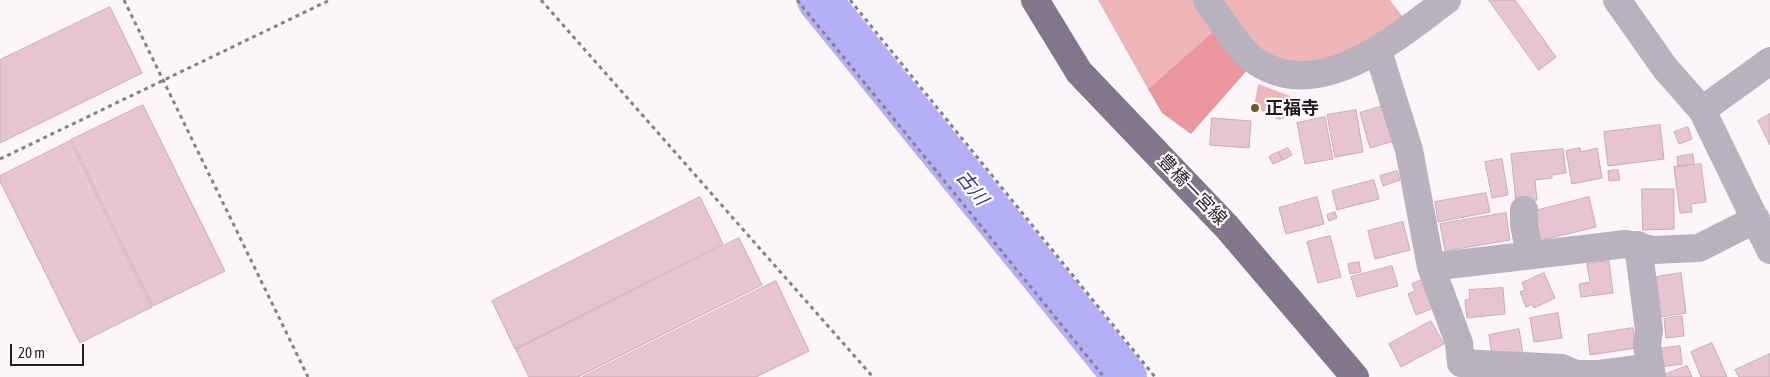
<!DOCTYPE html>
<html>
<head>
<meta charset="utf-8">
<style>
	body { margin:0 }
	#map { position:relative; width:1770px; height:377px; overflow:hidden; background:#fcf6fb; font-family:"Asap Condensed",sans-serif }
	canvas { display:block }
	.scale { position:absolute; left:10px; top:344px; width:74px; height:22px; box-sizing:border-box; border:2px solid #251b24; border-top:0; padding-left:6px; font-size:15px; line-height:18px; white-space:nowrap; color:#251b24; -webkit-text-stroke:4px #fff; paint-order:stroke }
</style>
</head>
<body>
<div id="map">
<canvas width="1770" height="377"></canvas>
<div class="scale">20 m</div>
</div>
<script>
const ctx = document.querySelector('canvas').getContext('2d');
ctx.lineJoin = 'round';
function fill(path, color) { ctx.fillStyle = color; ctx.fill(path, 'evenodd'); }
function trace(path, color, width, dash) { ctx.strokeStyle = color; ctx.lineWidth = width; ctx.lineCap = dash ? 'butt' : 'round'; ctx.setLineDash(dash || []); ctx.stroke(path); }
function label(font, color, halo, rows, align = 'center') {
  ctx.font = font + ' "Asap Condensed","Noto Sans JP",sans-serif'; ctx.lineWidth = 4.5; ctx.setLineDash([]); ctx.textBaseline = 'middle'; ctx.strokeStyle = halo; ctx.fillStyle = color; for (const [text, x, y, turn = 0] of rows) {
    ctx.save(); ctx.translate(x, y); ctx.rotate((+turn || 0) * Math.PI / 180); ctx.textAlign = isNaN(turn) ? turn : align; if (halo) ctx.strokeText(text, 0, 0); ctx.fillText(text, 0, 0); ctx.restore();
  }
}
fill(new Path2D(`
	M1098,0H1198L1217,28L1148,89Z
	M1218,0H1390L1405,20L1370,45L1306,68L1258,52Z
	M1258,84L1290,96L1291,115L1279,120L1254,107Z`), '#eeb5b8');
fill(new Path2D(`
	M1217,28L1250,67L1191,134L1162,113L1148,89Z`), '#eb969c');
trace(new Path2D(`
	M819,0L1125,377`), '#b3b0f8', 44);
const building = new Path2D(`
	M1489,0H1515L1556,57L1539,70Z
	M110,7L142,73L0,143V60Z
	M143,105L225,271L153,306L71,140Z
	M1386,105L1397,140L1370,148L1360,113Z
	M1356,110L1363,152L1335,157L1327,115Z
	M1770,114V145L1758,121Z
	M1325,117L1333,159L1305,164L1297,123Z
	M1212,118L1251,121L1249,148L1210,145Z
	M1660,125L1664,159L1608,166L1604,132Z
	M1688,127L1692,139L1679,144L1674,132Z
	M70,141L152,307L80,343L0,181V176Z
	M1288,148L1292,155L1283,160L1279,152Z
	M1580,148L1581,152L1597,148L1602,178L1572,184L1566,151Z
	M1563,149L1566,173L1552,175V178L1535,180L1537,200L1516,202L1511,154Z
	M1278,152L1282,160L1273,164L1269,157Z
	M1693,154L1694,164L1678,166L1677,157Z
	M1502,159L1508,195L1492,198L1485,162Z
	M1701,164L1706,202L1691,204L1692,212L1680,213L1674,167Z
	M1618,170L1620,180L1609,181L1608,171Z
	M1397,171L1400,180L1383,186L1380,176Z
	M1374,180L1379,199L1337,210L1332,191Z
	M1642,189H1674V229L1643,230Z
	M1486,193L1490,212L1438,222L1435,202Z
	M700,197L723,244L515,349L492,301Z
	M1317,197L1324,224L1286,234L1279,208Z
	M1589,197L1596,227L1538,241L1531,212Z
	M1335,212L1337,218L1329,221L1327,215Z
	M1506,213L1510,240L1445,251L1440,224Z
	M1403,222L1410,250L1375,259L1368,231Z
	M1330,236L1341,277L1318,283L1307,242Z
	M739,238L762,285L578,377H529L516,350Z
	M1609,261L1613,293L1581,297L1579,284L1590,282L1587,264Z
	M1359,262L1361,272L1350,274L1348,264Z
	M1392,266L1398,286L1357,297L1351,277Z
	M1544,273L1555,298L1534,308L1532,304L1526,307L1520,292L1525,290L1522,283Z
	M1681,273L1686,313L1661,317L1656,277Z
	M1424,279L1436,307L1416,315L1408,294L1415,291L1412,284Z
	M776,281L809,351L756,377H583Z
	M1503,288L1505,314L1467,318L1465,300L1470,299L1469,290Z
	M1558,313L1562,338L1534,342L1530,318Z
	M1682,316L1684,336L1666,338L1664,319Z
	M1431,321L1444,344L1401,367L1389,344Z
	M1633,328L1636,348L1590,355L1588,335Z
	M1519,329L1523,354L1492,355L1489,335Z
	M1712,343L1727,377H1701L1691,352Z
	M1680,346L1682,364L1660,367L1658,349Z
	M1770,354V377H1739L1735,370Z
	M1687,366L1692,377H1661V376Z`);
fill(building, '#e7c4d1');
trace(building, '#cba9b6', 1);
trace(new Path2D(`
	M124,0L308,377
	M541,0L873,377
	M797,0L1104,377
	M850,0L1155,377
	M0,159L330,0`), '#888087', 3, [4, 4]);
trace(new Path2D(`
	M1207,0C1219,16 1236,46 1251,58C1317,108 1395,38 1447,0
	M1617,0L1665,68L1702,110L1770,250
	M1378,51L1409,150L1431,267L1626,244L1653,250L1699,248L1756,219
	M1702,110L1770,61
	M1524,210V225L1530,254
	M1638,245L1649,330L1647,344L1652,377
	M1431,267L1459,343L1461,363L1562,368L1576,374H1598L1650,367`), '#b8b1be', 28);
trace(new Path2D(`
	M1035,0L1079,72L1227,227L1355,377`), '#82768d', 28);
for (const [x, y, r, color] of [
	[1255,108,5,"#71592a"]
]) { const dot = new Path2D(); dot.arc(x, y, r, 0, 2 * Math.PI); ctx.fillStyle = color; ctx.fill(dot); trace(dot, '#fff', 2); }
label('bold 18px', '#251b24', '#fff', [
	["正福寺",1265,108]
], 'left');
label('18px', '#251b24', '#fff', [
	["豊橋一宮線",1192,190,46]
]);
label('italic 19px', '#433688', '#fff', [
	["古川",972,188,51]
]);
</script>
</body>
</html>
